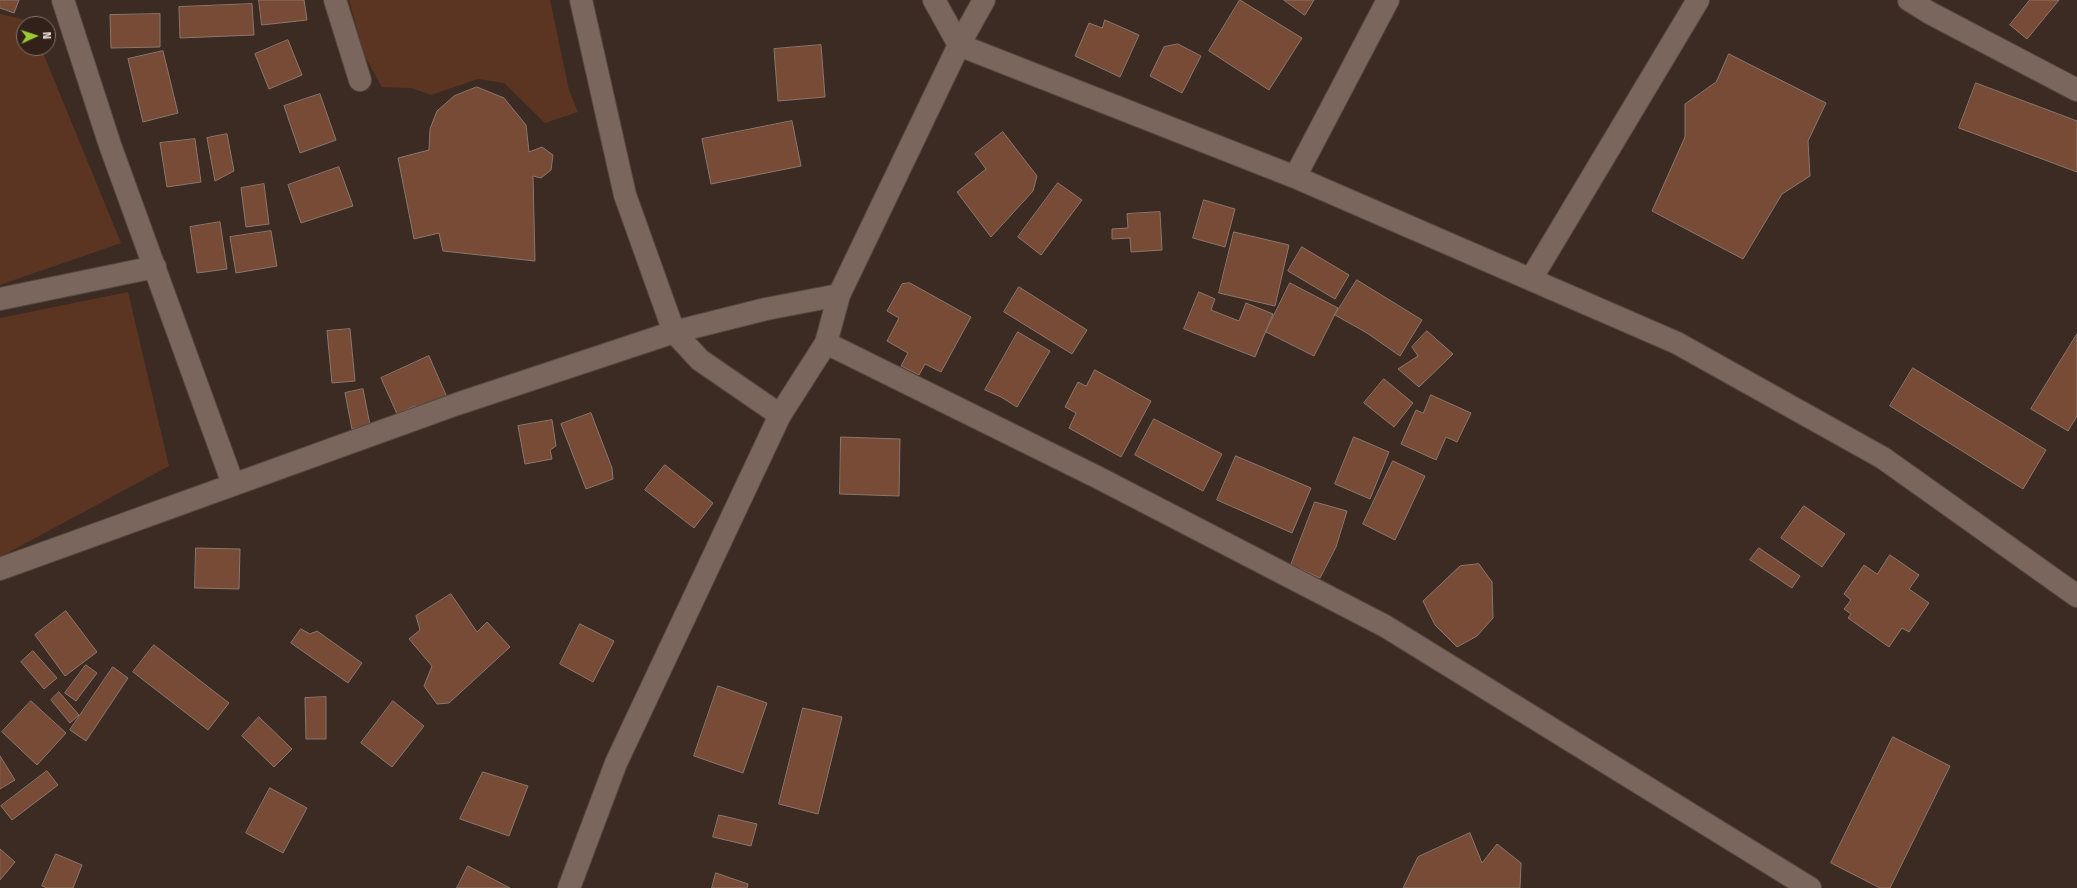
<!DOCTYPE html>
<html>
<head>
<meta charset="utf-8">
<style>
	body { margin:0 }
	#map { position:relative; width:2077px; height:888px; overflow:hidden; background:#3c2b22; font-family:"Titillium Web",sans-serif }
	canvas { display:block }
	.north { position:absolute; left:16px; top:16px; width:40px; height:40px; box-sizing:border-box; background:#322119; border:1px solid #81726b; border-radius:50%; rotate:87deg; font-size:11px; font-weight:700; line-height:16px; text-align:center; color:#f7ebe6 }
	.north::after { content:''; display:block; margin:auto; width:14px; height:18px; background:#9acb35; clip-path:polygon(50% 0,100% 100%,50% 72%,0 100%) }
</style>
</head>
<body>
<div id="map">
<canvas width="2077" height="888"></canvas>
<div class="north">N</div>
</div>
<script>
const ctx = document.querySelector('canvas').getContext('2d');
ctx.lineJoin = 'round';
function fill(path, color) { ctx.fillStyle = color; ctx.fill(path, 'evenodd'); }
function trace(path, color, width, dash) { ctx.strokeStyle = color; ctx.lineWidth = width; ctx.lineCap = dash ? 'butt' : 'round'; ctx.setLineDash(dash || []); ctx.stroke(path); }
fill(new Path2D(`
	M349,0H550L569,90L578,112L545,123L504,83L478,79L431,95L411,88L382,87L364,55Z
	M0,14L30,21L32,24H24V48H41L121,243L0,285Z
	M128,292L169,466L0,557V318Z`), '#5b3522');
const building = new Path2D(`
	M0,0H19L14,13L0,8Z
	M259,0H304L307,20L262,25Z
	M1240,0L1302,38L1269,90L1209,51Z
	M1284,0H1314L1305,15Z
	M2030,0H2059L2027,39L2010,25Z
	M252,4L254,35L180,38L179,7Z
	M160,14V47L111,48L110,15Z
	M1105,20L1139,35L1120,77L1075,56L1089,23L1102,28Z
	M288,40L302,75L269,89L255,54Z
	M1178,44L1201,56L1182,93L1150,76L1164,47Z
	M821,45L825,97L778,101L774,49Z
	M163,51L178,113L143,122L128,59Z
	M1729,54L1826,103L1808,141L1810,176L1782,194L1743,259L1652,211L1685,137V104L1716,82Z
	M1976,83L2077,121V172L1959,128Z
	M477,87L504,98L526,125L529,152L542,147L553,155L551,170L541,178L533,176L535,261L443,251L439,233L414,239L398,158L429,150L430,129L437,111L454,96Z
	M320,94L336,140L300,153L284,106Z
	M792,121L801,166L711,184L702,139Z
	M1003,132L1037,176L1033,191L991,237L957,192L986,169L975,154Z
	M227,134L234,171L215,181L207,138Z
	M195,139L201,182L167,187L160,143Z
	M339,167L353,206L301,223L288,185Z
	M1058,183L1082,200L1041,255L1018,237Z
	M264,184L269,224L246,227L241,188Z
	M1204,200L1235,209L1225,247L1193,238Z
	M1160,212L1162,250L1131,252L1130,238L1112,239V229L1128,228L1127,214Z
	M220,222L227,269L197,273L190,227Z
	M271,231L277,266L236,273L230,237Z
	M1234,232L1289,245L1275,306L1219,293Z
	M1302,247L1349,275L1335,299L1288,271Z
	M1357,280L1422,320L1400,356L1367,333L1335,315Z
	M910,283L971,317L941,372L925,364L919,375L901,366L908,353L887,341L899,318L887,311L902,284Z
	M1290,283L1338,308L1314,356L1266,332Z
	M1019,287L1087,330L1072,354L1004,312Z
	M1199,292L1215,299L1211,310L1239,321L1246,303L1273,314L1255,357L1184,329Z
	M350,329L355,381L332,383L327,331Z
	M1427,331L1453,354L1419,387L1398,369L1418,356L1412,347Z
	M1018,332L1050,351L1017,407L1001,397L985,390Z
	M2077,334V416L2068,431L2031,409Z
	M429,356L446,395L438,404L422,411L415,406L397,414L381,378Z
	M1913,368L2046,450L2023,489L1890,406Z
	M1095,370L1151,401L1121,457L1069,428L1076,413L1065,407L1078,382L1086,386Z
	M1384,379L1413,403L1394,427L1364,403Z
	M363,389L370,425L352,429L345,393Z
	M1431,395L1471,413L1457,442L1446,437L1436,460L1401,444L1416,410L1423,413Z
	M591,413L612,468L613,479L586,489L561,424Z
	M1154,419L1222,454L1203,491L1135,455Z
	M552,420L556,446L550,450L552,459L525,464L518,426Z
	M841,437L900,439L899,496L840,494Z
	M1354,437L1389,452L1370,499L1335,484Z
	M1236,456L1311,488L1292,533L1217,500Z
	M1393,461L1425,476L1395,540L1363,524Z
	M665,465L713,503L694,528L645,490Z
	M1315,502L1347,511L1336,547L1320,578L1291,565Z
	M1804,506L1845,534L1822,567L1781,538Z
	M196,548L240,549L239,589L195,588Z
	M1759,548L1800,576L1792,588L1750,560Z
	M1890,555L1919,575L1909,589L1929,603L1909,632L1902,628L1889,647L1848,618L1851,614L1844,609L1851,600L1844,594L1864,565L1877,574Z
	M1479,564L1492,582L1493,618L1477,636L1457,647L1435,625L1423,601L1460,566Z
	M451,594L477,632L487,622L510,647L449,703L437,704L424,686L432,666L409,639L420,630L416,616Z
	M66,611L97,652L65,676L35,635Z
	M580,624L614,641L593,682L560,664Z
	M301,629L310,634L317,631L362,663L348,683L291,643Z
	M154,645L229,703L208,730L133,672Z
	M33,651L57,678L44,689L21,662Z
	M86,665L97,673L76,701L65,693Z
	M113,667L128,678L86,741L70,730Z
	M718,686L767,703L743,773L694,756Z
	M59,692L79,715L70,723L51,700Z
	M326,697V739H306L305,698Z
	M31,701L66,733L37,765L2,732Z
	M393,701L424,726L392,767L361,743Z
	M803,708L842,717L818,814L779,804Z
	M259,717L292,749L274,767L242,736Z
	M1893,737L1950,766L1890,888H1880L1831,863Z
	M0,756L15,780L0,789Z
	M47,771L58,785L12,820L1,806Z
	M483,772L528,786L509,836L460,819Z
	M270,788L307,808L283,853L246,833Z
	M719,815L757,824L751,846L713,837Z
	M1470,833L1482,863L1497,844L1521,863L1520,888H1403L1418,857Z
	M0,849L15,862L0,880Z
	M56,854L82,865L73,888H47L42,886Z
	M468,866L510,888H457Z
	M716,873L748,884L747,888H712Z`);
fill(building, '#774b36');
trace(building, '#8b776d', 1);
const street = new Path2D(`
	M63,0L110,145L233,484
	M335,0L360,80
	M581,0L625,195L674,332L700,360L780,415
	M934,0L959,45L1295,177L1677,343L1883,458L2077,596
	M1909,0L1930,13L2077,90
	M1295,177L1388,0
	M1531,279L1698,0
	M0,299L155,267
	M826,343L1097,477L1385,626L1810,888
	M0,569L457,404L674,332L766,309L839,295`);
const secondary = new Path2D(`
	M569,888L616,763L780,415L826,343L839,295L959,45L984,0`);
trace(street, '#564740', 24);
trace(secondary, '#564740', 24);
trace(street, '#7a665c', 22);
trace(secondary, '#7a665c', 22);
</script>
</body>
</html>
